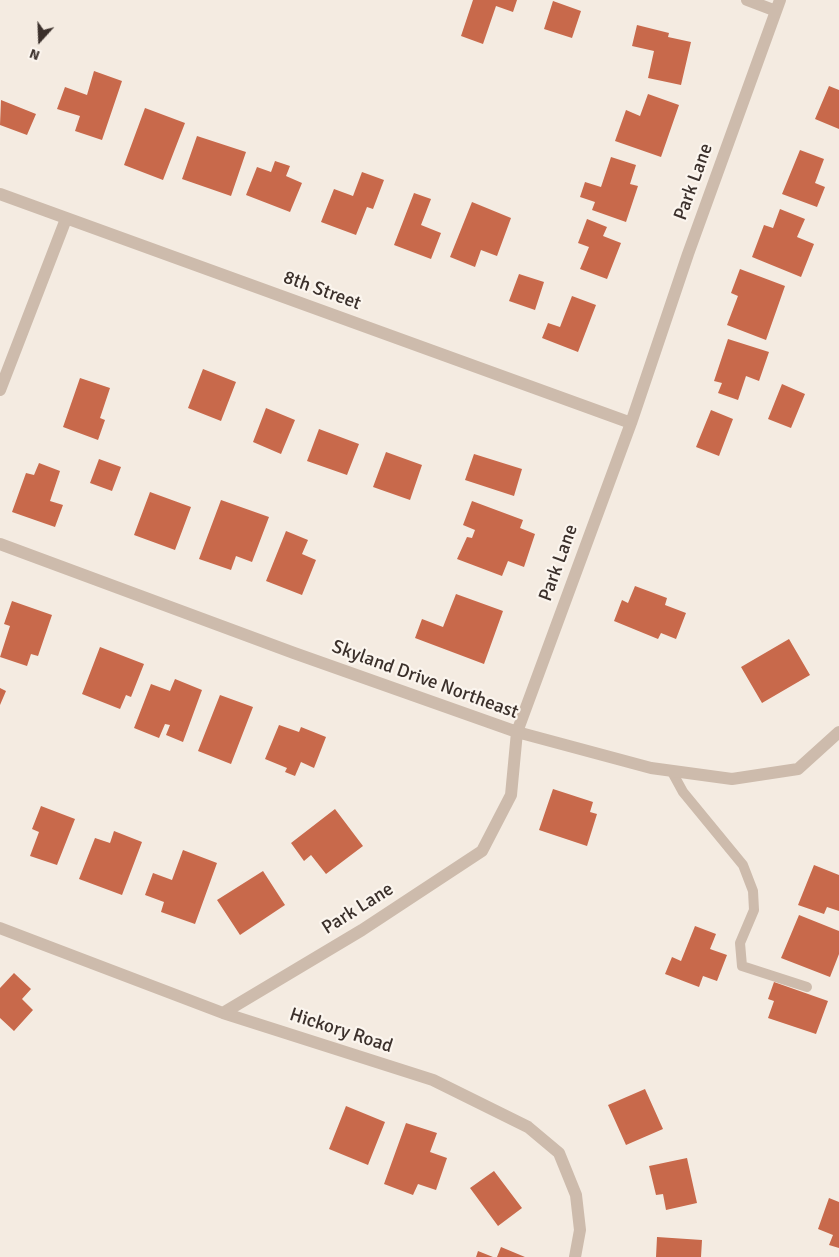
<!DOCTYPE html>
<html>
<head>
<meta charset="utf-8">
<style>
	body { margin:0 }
	#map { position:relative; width:839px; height:1257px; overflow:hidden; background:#f4ebe1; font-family:Signika,sans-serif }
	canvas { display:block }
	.north { position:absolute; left:15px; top:15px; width:50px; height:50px; -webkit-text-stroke:4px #fbf5ee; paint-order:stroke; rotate:200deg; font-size:14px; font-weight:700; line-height:20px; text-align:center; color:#3b302b }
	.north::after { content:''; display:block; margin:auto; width:18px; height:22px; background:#3b302b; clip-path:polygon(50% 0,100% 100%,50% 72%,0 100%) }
</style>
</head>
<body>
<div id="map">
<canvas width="839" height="1257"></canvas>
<div class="north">N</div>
</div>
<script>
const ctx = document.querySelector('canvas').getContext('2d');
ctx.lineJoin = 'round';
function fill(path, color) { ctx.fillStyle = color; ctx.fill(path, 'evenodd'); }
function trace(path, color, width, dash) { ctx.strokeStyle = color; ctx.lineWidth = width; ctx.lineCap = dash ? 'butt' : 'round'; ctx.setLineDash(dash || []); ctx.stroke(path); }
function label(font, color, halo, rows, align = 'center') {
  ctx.font = font + ' Signika,sans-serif'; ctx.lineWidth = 4.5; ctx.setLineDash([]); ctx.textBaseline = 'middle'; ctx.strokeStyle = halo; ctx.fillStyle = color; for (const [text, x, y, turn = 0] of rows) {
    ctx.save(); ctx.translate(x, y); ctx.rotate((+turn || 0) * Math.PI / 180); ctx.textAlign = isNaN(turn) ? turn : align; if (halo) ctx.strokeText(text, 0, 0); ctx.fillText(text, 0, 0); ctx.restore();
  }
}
fill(new Path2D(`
	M473,0H517L513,12L496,6L483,44L461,36Z
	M553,1L581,11L572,38L544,29Z
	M637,25L669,33L668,37L691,42L681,85L648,78L654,51L632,46Z
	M94,71L122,81L102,140L75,131L80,116L57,109L65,87L87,95Z
	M829,86L839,90V129L815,119Z
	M648,94L679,105L661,157L615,141L626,110L640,116Z
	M1,100L36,114L27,135L0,125Z
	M145,108L185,123L163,180L124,165Z
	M197,136L246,152L231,196L182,179Z
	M800,150L824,159L815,183L825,187L817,207L782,194Z
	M611,157L636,165L630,184L638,186L626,222L592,210L595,202L580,197L585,182L601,187Z
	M275,161L290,166L286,176L302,183L290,212L246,195L257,167L271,172Z
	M362,172L384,180L373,209L367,207L356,235L321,222L334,189L353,196Z
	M414,193L431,199L421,225L441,233L431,259L394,245Z
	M472,202L511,218L497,256L481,250L475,267L450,257Z
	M780,209L805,219L797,237L814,244L801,277L752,257L764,225L773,228Z
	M587,219L607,227L603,236L621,243L607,279L580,269L589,247L578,243Z
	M740,269L785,286L766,340L727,325L738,296L731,293Z
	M519,274L544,282L535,310L509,301Z
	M572,296L596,305L578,352L542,338L548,323L560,327Z
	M728,339L769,352L759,381L746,376L738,400L718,393L722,383L714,381Z
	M203,369L236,382L221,421L188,408Z
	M80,378L110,388L100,418L105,420L98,440L63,427Z
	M782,384L805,394L791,428L768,419Z
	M266,408L295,420L281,454L253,442Z
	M711,410L733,419L719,456L696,447Z
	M319,429L359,444L347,475L307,461Z
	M386,452L422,465L410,500L373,487Z
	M474,454L522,469L514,496L465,480Z
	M99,459L121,467L112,491L90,483Z
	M39,463L60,471L50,501L63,505L55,527L12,512L26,473L34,475Z
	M150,492L191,507L175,550L134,535Z
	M221,500L269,517L252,562L236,556L231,570L199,559Z
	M472,501L523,520L520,528L535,534L524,567L508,561L502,576L457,559L467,537L472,538L475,530L463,525Z
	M286,531L308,540L302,554L316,560L302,595L266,581Z
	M635,586L667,598L665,605L686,613L676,639L661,633L658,639L614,621L622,600L628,603Z
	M456,594L503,611L484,664L415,638L422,619L443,627Z
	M12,601L52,615L38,656L31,654L27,666L0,657L10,626L4,624Z
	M789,639L810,675L762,703L741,667Z
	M100,647L144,664L131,697L126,695L120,709L82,694Z
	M175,679L202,690L183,742L166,735L170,725L165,724L159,738L134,728L151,684L170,691Z
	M0,688L6,691L0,705Z
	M220,695L253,707L231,764L198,751Z
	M279,725L299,732L301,727L326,737L314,768L301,762L295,776L285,772L287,768L265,759Z
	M553,789L593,802L590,812L597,814L587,846L539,830Z
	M41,806L75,819L57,865L30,856L39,832L32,829Z
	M335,809L363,846L326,874L311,855L304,861L291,843Z
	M114,831L142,842L122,895L79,879L95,838L110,843Z
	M183,850L217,863L195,924L161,912L164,902L145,895L153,873L172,880Z
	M814,865L839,875V911L827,907L824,914L798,905Z
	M263,871L285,905L240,935L217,900Z
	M799,915L839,931V954L830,977L781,958Z
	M695,926L716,934L710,949L727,955L717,981L703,976L699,987L665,974L672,957L681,961Z
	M14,973L31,989L22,999L33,1010L14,1031L0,1018V988Z
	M774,982L828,1001L816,1034L768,1018L774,1001L768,999Z
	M645,1089L663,1129L626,1145L608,1105Z
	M346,1106L385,1122L368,1165L329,1149Z
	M406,1123L437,1133L430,1152L447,1158L436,1190L418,1184L413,1195L384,1184Z
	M687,1158L697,1203L666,1210L663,1194L656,1195L649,1166Z
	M494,1171L522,1208L498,1226L470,1188Z
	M829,1198L839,1202V1248L829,1245L833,1235L818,1229Z
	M657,1237L702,1240L701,1257H656Z
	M501,1247L525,1257H497Z
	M478,1251L493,1257H476Z`), '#c8694b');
trace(new Path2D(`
	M671,770L683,792L743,865L753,891L754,910L740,943L742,966L807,987`), '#cdbbac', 10);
trace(new Path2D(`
	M747,0L776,11
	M0,194L631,423
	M0,390L66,219
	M0,544L294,653L517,732L651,768L732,779L798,769L839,732
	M0,928L223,1013L433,1080L528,1127L559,1153L576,1195L580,1230L575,1257
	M223,1013L362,930L482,851L511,795L517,732L631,423L688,254L780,0`), '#cdbbac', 12);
label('19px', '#3b302b', '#fbf5ee', [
	["Park Lane",694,182,-70],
	["8th Street",322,291,20],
	["Park Lane",559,563,-70],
	["Skyland Drive Northeast",425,680,20],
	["Park Lane",358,909,-32],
	["Hickory Road",341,1031,18]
]);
</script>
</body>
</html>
